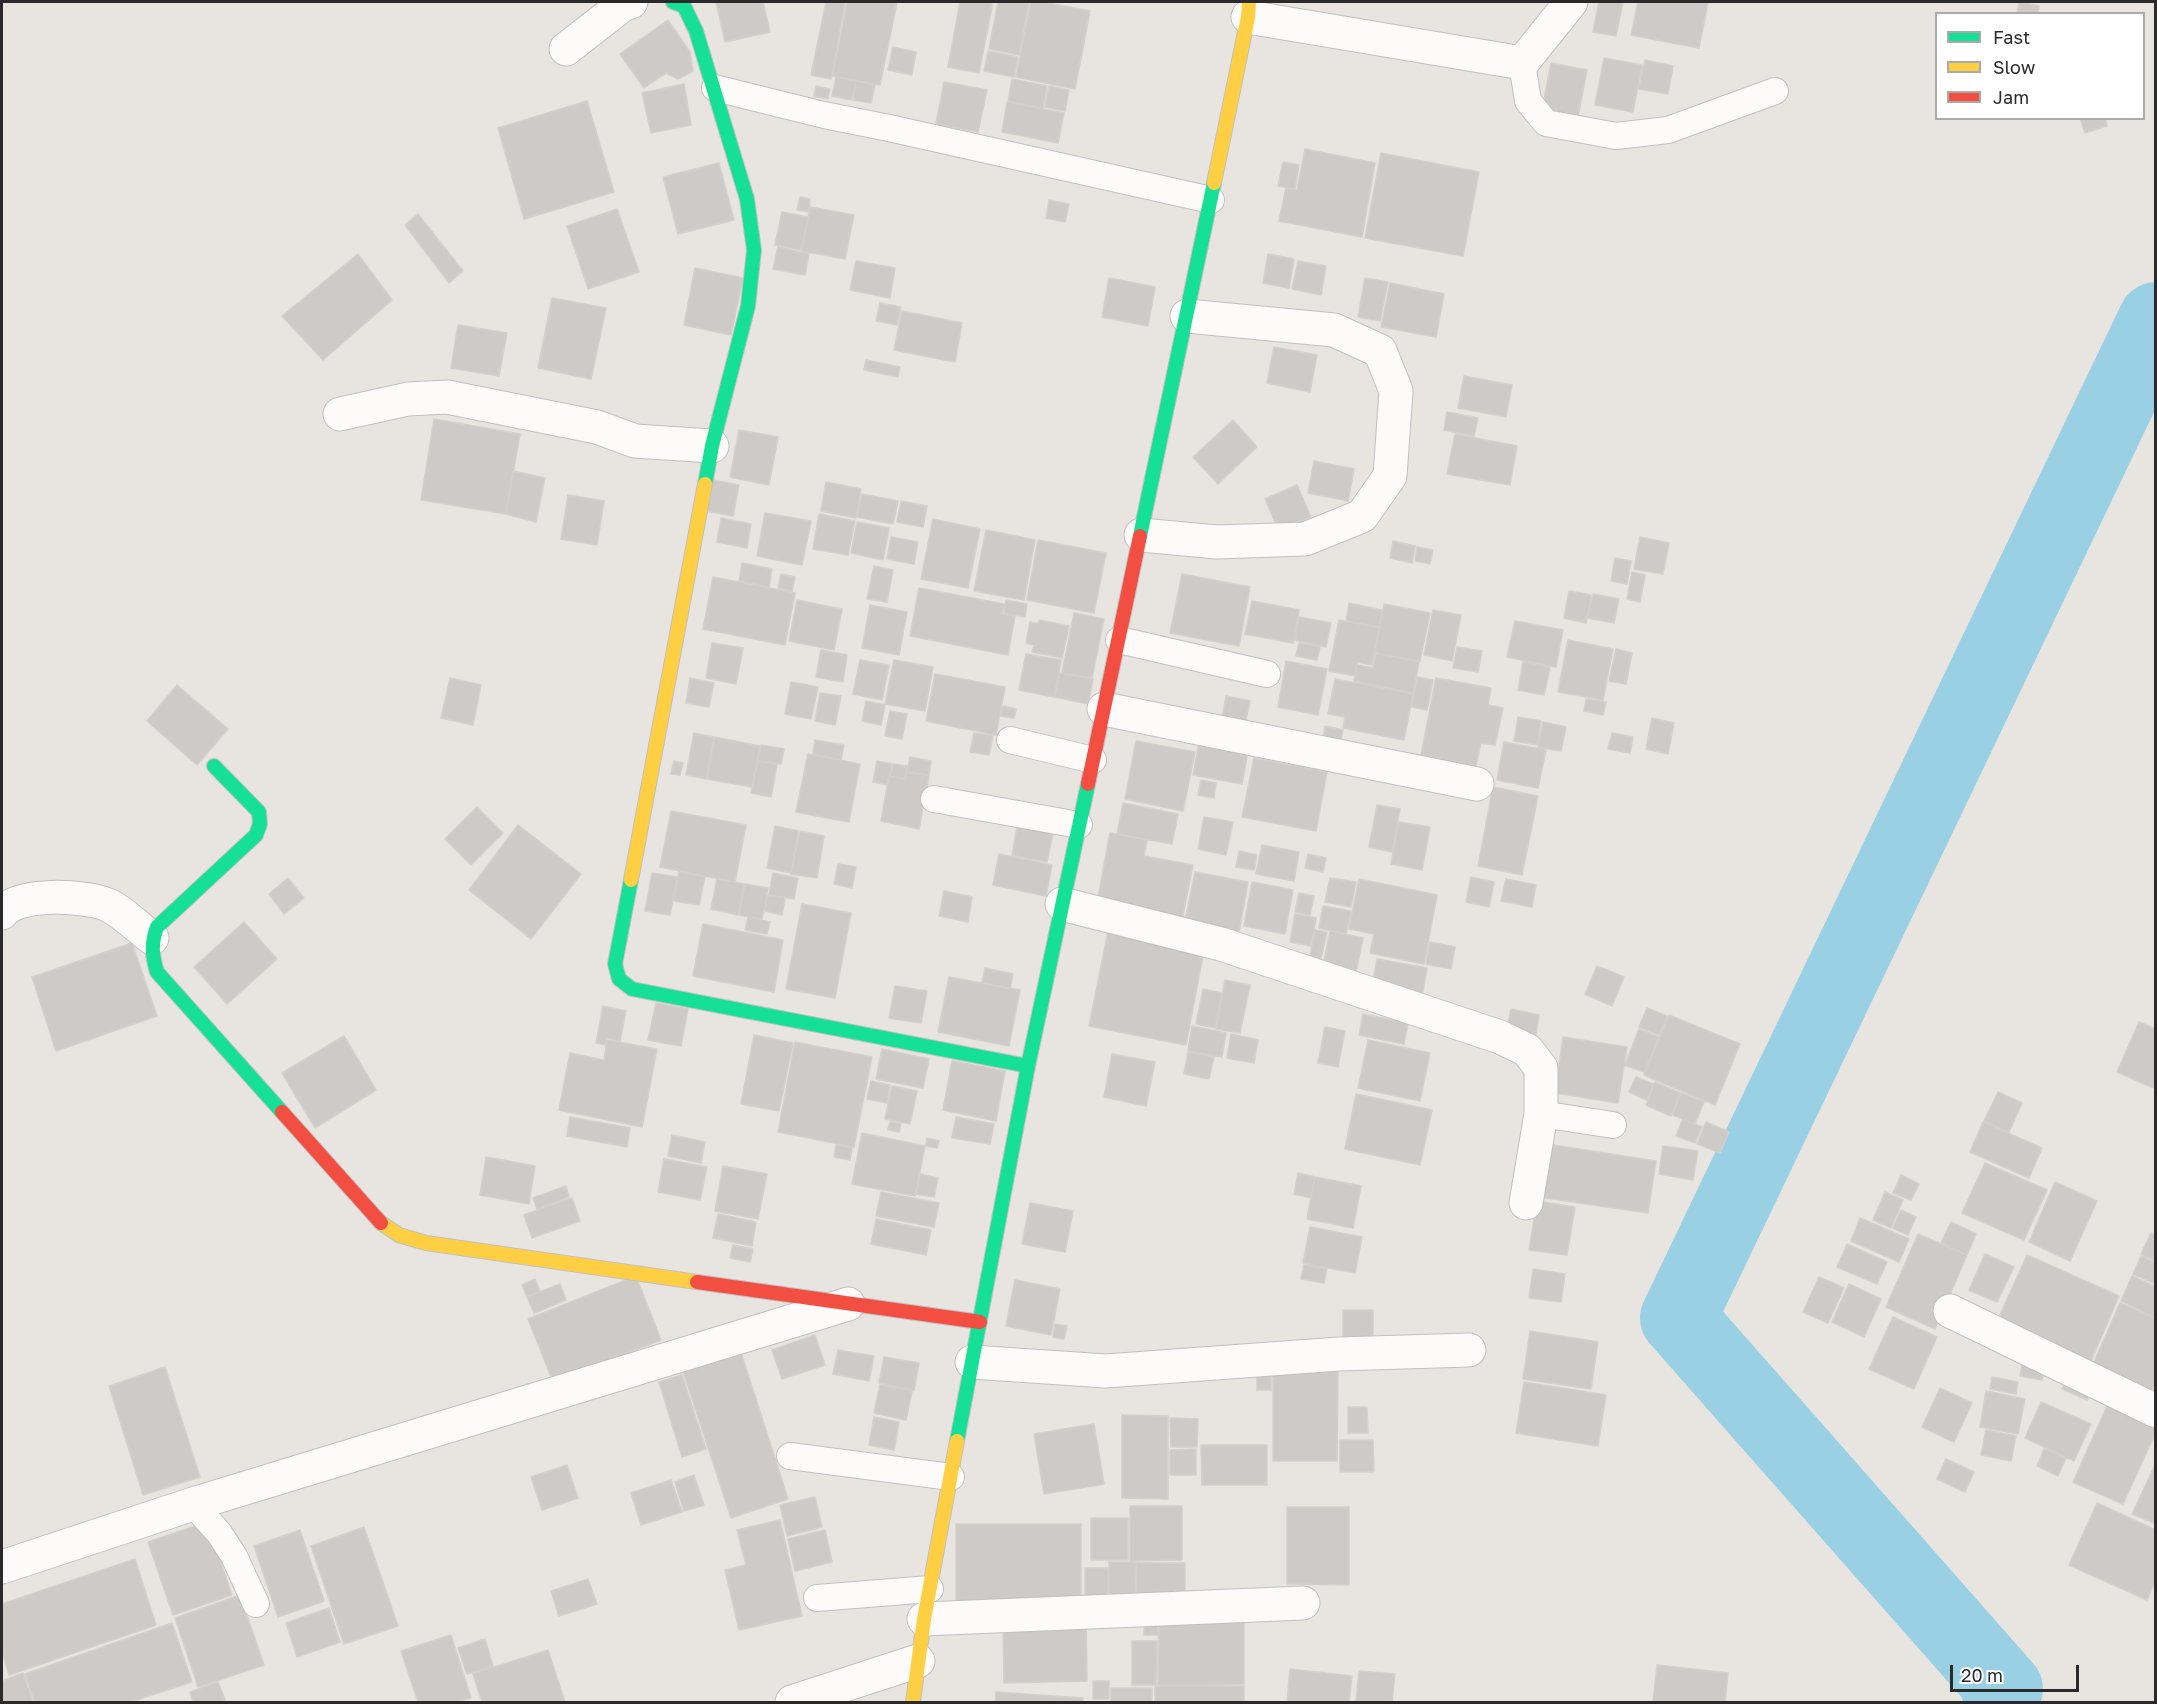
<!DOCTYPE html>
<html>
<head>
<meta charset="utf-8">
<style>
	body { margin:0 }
	#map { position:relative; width:2157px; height:1704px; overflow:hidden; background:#e8e4e0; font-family:"Golos Text",sans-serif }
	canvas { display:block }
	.frame { position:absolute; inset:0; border:3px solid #2a2a2a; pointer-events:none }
	.legend { position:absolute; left:1935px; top:12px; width:210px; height:108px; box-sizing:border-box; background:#fff; border:2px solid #aaa; margin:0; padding:8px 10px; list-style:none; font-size:18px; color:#2a2a2a }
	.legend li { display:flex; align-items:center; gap:12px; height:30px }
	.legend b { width:30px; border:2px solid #aaa }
	.scale { position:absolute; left:1950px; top:1665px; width:129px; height:27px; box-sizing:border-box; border:3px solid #2a2a2a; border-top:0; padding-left:8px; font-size:18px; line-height:21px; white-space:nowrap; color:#2a2a2a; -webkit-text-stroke:4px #fff; paint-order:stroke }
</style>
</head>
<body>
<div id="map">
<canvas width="2157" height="1704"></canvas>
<div class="frame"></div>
<ul class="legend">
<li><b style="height:8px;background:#16e098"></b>Fast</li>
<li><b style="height:8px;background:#ffcf43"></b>Slow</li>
<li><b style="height:8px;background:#f24e42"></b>Jam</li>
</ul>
<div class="scale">20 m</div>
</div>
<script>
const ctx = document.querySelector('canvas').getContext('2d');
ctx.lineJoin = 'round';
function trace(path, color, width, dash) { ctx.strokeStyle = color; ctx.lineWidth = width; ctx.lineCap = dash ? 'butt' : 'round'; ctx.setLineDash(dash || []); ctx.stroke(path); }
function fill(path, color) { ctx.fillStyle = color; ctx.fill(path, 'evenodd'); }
trace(new Path2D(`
	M2000,1702L2005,1689L1678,1318L2156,320`), '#9ad0e4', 76);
const building = new Path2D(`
	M716,2H763L770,32L725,42Z
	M826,2H845L831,79L811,75Z
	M847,2H897L880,85L833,76Z
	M960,2H993L979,73L948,67Z
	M998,2H1029L1019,55L989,49Z
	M1031,2H1042L1090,11L1075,89L1016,77Z
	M1599,2H1623L1616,36L1593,32Z
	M1638,2H1708L1699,48L1631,35Z
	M2019,2L2039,6L2038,14H2017Z
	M668,20L690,52L693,71L678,79L666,73L644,88L620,54Z
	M893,47L916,52L912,75L888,70Z
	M988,51L1018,57L1014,77L984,71Z
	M1604,58L1642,65L1633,112L1595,105Z
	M1645,60L1673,66L1668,94L1639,89Z
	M1551,63L1587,70L1578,117L1542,110Z
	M836,77L856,81L852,100L832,96Z
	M1012,79L1047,86L1043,108L1008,101Z
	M856,81L875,85L871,103L853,100Z
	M944,82L987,90L978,132L936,124Z
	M684,84L691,125L651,133L642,93Z
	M816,86L830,89L828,99L814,96Z
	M1049,86L1069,90L1065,111L1045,107Z
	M587,101L614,192L524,219L498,128Z
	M1007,102L1064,113L1058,143L1002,132Z
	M2080,118H2105L2107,126L2085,133Z
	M1305,149L1375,163L1362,237L1279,221L1286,188L1297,190Z
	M1381,153L1479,172L1463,256L1365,238Z
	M1283,162L1299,165L1295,189L1278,186Z
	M719,163L734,220L678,234L663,177Z
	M800,197L810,199L809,212L797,210Z
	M1049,200L1069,204L1065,222L1046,218Z
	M810,207L854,215L845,259L802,251Z
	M617,209L639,272L588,289L567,226Z
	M782,212L808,217L801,250L775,245Z
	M418,214L463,271L449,283L405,225Z
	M778,247L809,254L805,275L773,269Z
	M358,254L392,300L323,360L282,316Z
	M1268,254L1294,259L1289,288L1263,283Z
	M856,261L895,268L890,298L850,290Z
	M1298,261L1326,266L1321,295L1292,289Z
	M695,268L743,278L731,335L684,325Z
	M1109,278L1155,287L1148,326L1102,317Z
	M1365,278L1388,282L1380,321L1358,317Z
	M1390,283L1444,294L1436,337L1381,327Z
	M552,298L606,308L591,379L538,368Z
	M880,303L901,307L897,325L876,321Z
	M902,311L962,323L955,362L894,350Z
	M458,325L507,333L499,376L451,368Z
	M1274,347L1317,355L1310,392L1267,383Z
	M866,360L900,367L898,377L864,370Z
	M1464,376L1512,385L1506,417L1458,408Z
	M1447,412L1478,418L1474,436L1444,430Z
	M434,419L520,434L506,514L421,500Z
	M1233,420L1257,447L1218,484L1193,457Z
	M739,430L778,437L769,485L730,477Z
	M1455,434L1517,446L1510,485L1447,474Z
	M1314,461L1354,469L1348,501L1308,493Z
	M513,471L545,478L536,522L506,514Z
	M713,480L739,485L733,516L707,511Z
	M826,482L861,489L856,518L821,511Z
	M1297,485L1311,517L1279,531L1265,499Z
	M862,494L898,501L893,524L857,517Z
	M568,495L604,501L597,545L561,539Z
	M901,501L927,506L923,527L897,522Z
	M765,513L811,521L802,565L757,556Z
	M819,514L855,521L848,555L813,549Z
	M721,518L751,524L747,548L717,542Z
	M933,519L980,529L968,588L921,579Z
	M857,522L889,528L883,560L851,553Z
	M986,530L1035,540L1024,600L974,591Z
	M891,537L918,542L914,564L887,559Z
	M1640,537L1669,543L1663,574L1634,569Z
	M1038,540L1106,553L1094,613L1027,600Z
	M1393,541L1415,546L1412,563L1390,558Z
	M1417,547L1433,550L1430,564L1415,561Z
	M1615,558L1631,561L1627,584L1611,581Z
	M742,563L772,569L769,587L739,581Z
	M874,566L893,570L887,602L867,599Z
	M1632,572L1645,575L1640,602L1627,599Z
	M781,574L795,577L792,591L778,588Z
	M1182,574L1250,587L1239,646L1170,633Z
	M713,577L795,593L785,645L703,629Z
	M919,588L1004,604L1002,614L1015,616L1008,655L910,636Z
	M1569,591L1591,595L1586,623L1564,618Z
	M1593,594L1619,599L1614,623L1588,618Z
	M797,600L842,609L834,650L789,641Z
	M1006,600L1027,604L1025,617L1004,613Z
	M1252,601L1299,610L1293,643L1245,634Z
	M1349,603L1382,610L1379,627L1346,621Z
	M1384,604L1430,613L1420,661L1375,653Z
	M870,605L907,612L899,655L862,648Z
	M1433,610L1461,615L1452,661L1424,655Z
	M1074,613L1104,619L1092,678L1062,673Z
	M1299,617L1331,623L1326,647L1295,640Z
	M1039,620L1069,626L1062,658L1032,652L1034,645L1026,643L1030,622L1038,624Z
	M1339,620L1379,628L1372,665L1357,662L1355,676L1329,671Z
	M1515,621L1563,630L1556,667L1507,657Z
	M1568,640L1613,649L1603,700L1558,692Z
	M712,643L743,648L736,684L706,678Z
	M1299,643L1320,647L1317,660L1296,656Z
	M1457,647L1482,651L1478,672L1453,668Z
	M1616,649L1632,653L1626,684L1609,681Z
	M821,650L847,655L843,682L816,677Z
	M1376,653L1419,662L1413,693L1354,681L1357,665L1373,668Z
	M1026,654L1061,660L1054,697L1019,690Z
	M860,660L889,665L882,700L853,694Z
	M894,660L933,667L925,711L885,704Z
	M1286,661L1327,669L1318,715L1278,707Z
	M1523,662L1550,667L1544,695L1518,690Z
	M1060,673L1093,679L1088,704L1055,697Z
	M935,674L1005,687L996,735L926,721Z
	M1417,677L1433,680L1427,710L1412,707Z
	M450,678L481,685L473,725L441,718Z
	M690,678L714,683L709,707L686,703Z
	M1436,678L1491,688L1488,705L1503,708L1495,745L1481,743L1476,766L1421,755Z
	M1335,679L1413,694L1404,740L1343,728L1345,717L1328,714Z
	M791,682L818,687L811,719L785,714Z
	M177,685L228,729L197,765L147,721Z
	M820,693L841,696L835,725L815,721Z
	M1226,696L1250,701L1245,724L1222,719Z
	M1586,699L1606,702L1603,715L1584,711Z
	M866,701L885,705L881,725L862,721Z
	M1003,706L1016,709L1014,718L1001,716Z
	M890,711L907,714L902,739L885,736Z
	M1518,717L1541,721L1537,745L1514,741Z
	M1652,718L1674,723L1668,754L1646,749Z
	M1543,722L1566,727L1561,751L1538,747Z
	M1325,726L1343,730L1340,743L1323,740Z
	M694,733L714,737L706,779L686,775Z
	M974,733L993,736L989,755L970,752Z
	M1612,733L1633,737L1630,753L1608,749Z
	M715,737L760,746L752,787L707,779Z
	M815,740L844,745L841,760L813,754Z
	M1136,741L1195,752L1183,811L1125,799Z
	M1504,742L1546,750L1538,788L1497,780Z
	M1199,743L1248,752L1242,784L1193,775Z
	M761,745L784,749L781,764L758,760Z
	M808,754L860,764L849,822L796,812Z
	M910,757L931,761L929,775L907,772Z
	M1254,758L1327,772L1316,831L1242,817Z
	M674,761L683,763L680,775L671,774Z
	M758,761L777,765L771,797L751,793Z
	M877,761L892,764L888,785L873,782Z
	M893,764L907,766L905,779L890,776Z
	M907,772L929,776L919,829L881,821L889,776L905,779Z
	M1201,780L1216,783L1214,798L1198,795Z
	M1493,787L1538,796L1522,875L1478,866Z
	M1123,803L1178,814L1172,844L1117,834Z
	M1377,805L1400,809L1392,852L1369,847Z
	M477,807L503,833L471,865L445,839Z
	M671,811L746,825L735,882L660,867Z
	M1204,817L1233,822L1226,855L1198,849Z
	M1018,822L1054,829L1047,862L1012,855Z
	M1399,822L1430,827L1422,870L1391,864Z
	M518,825L581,874L531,939L469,890Z
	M775,826L798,831L791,873L767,868Z
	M800,831L824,836L817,878L791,874Z
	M1110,833L1147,840L1144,856L1193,865L1182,920L1097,903Z
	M1262,845L1299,852L1294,881L1256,874Z
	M1239,851L1257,855L1254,870L1236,867Z
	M999,854L1052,865L1046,896L993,885Z
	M1308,854L1326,858L1323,872L1305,868Z
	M838,864L856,867L852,888L834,884Z
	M679,872L705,877L699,905L674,901Z
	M1195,872L1248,882L1239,932L1185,921Z
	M652,873L677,877L670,915L645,911Z
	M773,873L798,878L794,899L769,895Z
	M1471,877L1494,882L1489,907L1466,902Z
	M288,878L304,898L284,914L269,894Z
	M1330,878L1356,882L1351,907L1325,902Z
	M717,879L744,884L738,915L711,909Z
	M1359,879L1437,895L1424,964L1370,953L1374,934L1349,929Z
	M1506,879L1536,885L1532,907L1501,901Z
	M1252,882L1293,890L1285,934L1244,926Z
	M745,884L768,888L762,919L739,915Z
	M944,891L972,897L968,922L939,916Z
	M1299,893L1314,896L1310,915L1295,912Z
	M768,895L785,898L782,915L765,911Z
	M802,904L851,913L835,998L786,989Z
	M1323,906L1351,911L1346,934L1319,928Z
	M1295,914L1316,918L1311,946L1290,942Z
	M748,917L770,922L767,934L745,930Z
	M244,922L277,959L227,1004L194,967Z
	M703,924L783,940L774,992L693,976Z
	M1109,926L1205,945L1186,1045L1089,1026Z
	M1315,930L1327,932L1320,963L1309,961Z
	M1330,931L1363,938L1355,977L1322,971Z
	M1430,942L1455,947L1451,969L1426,964Z
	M132,943L157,1016L56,1051L32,977Z
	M1377,959L1427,968L1422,997L1372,987Z
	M1597,966L1624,977L1612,1006L1585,994Z
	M985,968L1013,974L1010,989L982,983Z
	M949,977L1020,990L1009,1046L938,1032Z
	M1225,980L1250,985L1240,1033L1216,1029Z
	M895,986L927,991L921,1023L889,1018Z
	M1203,989L1222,993L1215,1028L1196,1024Z
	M656,1003L688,1009L681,1046L648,1040Z
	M603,1006L626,1011L620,1041L607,1038L606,1045L596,1043Z
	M1647,1008L1667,1016L1659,1035L1639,1027Z
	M1511,1009L1539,1015L1535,1040L1506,1034Z
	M1363,1014L1408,1023L1404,1044L1359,1035Z
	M1669,1015L1740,1044L1715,1105L1644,1075Z
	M2139,1022L2156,1029V1089L2117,1072Z
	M1192,1026L1226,1033L1222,1057L1188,1051Z
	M1325,1027L1345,1031L1338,1067L1318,1063Z
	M1639,1029L1659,1037L1644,1072L1625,1065Z
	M1231,1034L1258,1040L1254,1063L1227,1058Z
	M754,1035L793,1043L779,1111L741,1104Z
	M344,1036L376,1090L315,1128L282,1073Z
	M1563,1037L1627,1047L1618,1103L1555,1093Z
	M607,1040L657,1049L642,1127L559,1110L570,1053L604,1060Z
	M1368,1040L1430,1053L1420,1101L1358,1088Z
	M795,1042L872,1057L854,1147L778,1132Z
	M882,1049L929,1059L923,1088L876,1079Z
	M1188,1052L1214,1057L1209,1079L1184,1074Z
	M1112,1054L1155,1062L1146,1106L1104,1097Z
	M952,1061L1005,1071L996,1121L943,1110Z
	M1636,1077L1653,1084L1647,1100L1629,1092Z
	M871,1081L890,1085L887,1103L867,1099Z
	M1655,1082L1680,1093L1671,1116L1646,1105Z
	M892,1086L917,1091L910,1124L885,1119Z
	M1998,1092L2022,1103L2009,1132L1984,1121Z
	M1681,1093L1704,1102L1695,1124L1673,1115Z
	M1356,1094L1432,1110L1420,1165L1345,1149Z
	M570,1117L630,1128L627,1147L567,1136Z
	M956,1117L994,1124L990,1144L952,1138Z
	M1683,1119L1702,1127L1695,1143L1676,1136Z
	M890,1122L901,1124L899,1132L888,1130Z
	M1706,1122L1729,1132L1720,1153L1697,1144Z
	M1983,1122L2042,1148L2029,1178L1970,1152Z
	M862,1133L925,1146L915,1196L852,1184Z
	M672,1135L705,1142L701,1163L668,1156Z
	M927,1138L939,1141L937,1148L926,1146Z
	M1547,1144L1656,1161L1648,1213L1539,1197Z
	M836,1145L852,1148L850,1160L834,1157Z
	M1663,1146L1698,1151L1693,1180L1659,1174Z
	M486,1157L535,1166L529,1204L480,1195Z
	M664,1159L707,1167L700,1200L658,1192Z
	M1985,1163L2047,1190L2024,1240L1962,1213Z
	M723,1166L767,1174L758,1219L715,1211Z
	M1298,1173L1315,1177L1311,1198L1294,1194Z
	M920,1174L938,1178L934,1197L916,1194Z
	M1901,1175L1919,1184L1911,1200L1893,1193Z
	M1315,1177L1361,1186L1353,1228L1307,1219Z
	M2055,1182L2097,1201L2070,1261L2029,1242Z
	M566,1186L569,1197L537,1209L533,1198Z
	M881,1192L939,1203L934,1227L876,1216Z
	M1885,1192L1903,1200L1891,1228L1873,1220Z
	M572,1198L580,1221L532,1238L524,1215Z
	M1537,1201L1575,1207L1567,1255L1529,1250Z
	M1030,1203L1073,1211L1065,1252L1022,1244Z
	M1901,1210L1916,1217L1908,1235L1893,1228Z
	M718,1214L756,1222L752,1246L713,1238Z
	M1860,1218L1909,1239L1899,1262L1851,1241Z
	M876,1219L931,1230L926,1255L871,1244Z
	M1951,1222L1976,1234L1967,1255L1941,1243Z
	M1310,1227L1362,1237L1355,1273L1303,1263Z
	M2151,1233L2156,1235V1261L2141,1254Z
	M1918,1234L1967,1255L1935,1329L1886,1307Z
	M1847,1244L1887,1262L1877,1284L1837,1267Z
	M733,1245L753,1249L750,1262L730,1258Z
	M1985,1254L2014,1267L1997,1302L1969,1290Z
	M2027,1255L2119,1296L2088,1368L1995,1326Z
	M2141,1256L2156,1263V1284L2133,1274Z
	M1304,1265L1327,1269L1324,1283L1301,1279Z
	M1533,1269L1565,1274L1561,1302L1529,1298Z
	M636,1276L661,1340L553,1382L528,1319Z
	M2132,1276L2156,1287L2155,1317L2121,1301Z
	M1819,1277L1844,1288L1828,1323L1803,1312Z
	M535,1279L540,1292L527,1297L522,1285Z
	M1015,1280L1060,1289L1051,1335L1006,1326Z
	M560,1284L566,1300L534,1313L527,1297Z
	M1849,1284L1881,1299L1864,1337L1832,1322Z
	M2120,1303L2156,1319V1382L2148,1398L2090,1371Z
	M1343,1310H1373V1337H1343Z
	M1893,1317L1937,1337L1914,1389L1869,1369Z
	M1055,1324L1067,1326L1064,1339L1053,1337Z
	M1530,1331L1598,1342L1591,1389L1523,1379Z
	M815,1335L825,1365L782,1379L772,1350Z
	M740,1349L788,1499L731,1518L682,1368Z
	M838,1350L874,1356L869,1381L833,1374Z
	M884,1357L919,1363L914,1390L879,1383Z
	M2023,1358L2045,1363L2042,1380L2020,1376Z
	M1273,1365L1338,1366L1337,1461H1273Z
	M165,1367L200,1477L143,1495L109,1386Z
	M1257,1369H1271V1390H1257Z
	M2069,1374L2094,1385L2087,1400L2062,1389Z
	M682,1375L706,1449L682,1457L659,1382Z
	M1992,1377L2018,1382L2016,1394L1990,1389Z
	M1524,1382L1606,1395L1598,1446L1516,1433Z
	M880,1385L912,1391L906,1420L874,1413Z
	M1940,1388L1972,1403L1954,1442L1922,1427Z
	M1986,1391L2025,1399L2018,1434L1980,1427Z
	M2112,1395L2156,1415V1432L2123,1504L2073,1482Z
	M2041,1402L2091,1424L2074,1461L2025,1438Z
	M1348,1407H1367L1368,1433H1348Z
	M1122,1415L1168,1416V1499L1122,1498Z
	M874,1417L899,1422L894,1450L869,1445Z
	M1170,1418L1198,1419L1197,1447H1171Z
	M1094,1424L1104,1484L1044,1494L1034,1434Z
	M1986,1430L2016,1436L2011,1461L1981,1455Z
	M1340,1440H1373L1374,1472H1340Z
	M1201,1445H1267V1485H1202Z
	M1196,1449V1475H1170V1450Z
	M2044,1449L2066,1458L2058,1476L2037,1466Z
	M1946,1459L1974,1472L1965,1492L1937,1479Z
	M567,1465L578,1498L542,1510L531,1477Z
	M2154,1467L2156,1468V1524L2132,1514Z
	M694,1475L704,1505L684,1511L675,1482Z
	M671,1480L682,1512L641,1525L631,1493Z
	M815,1497L822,1527L787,1536L780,1505Z
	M2097,1503L2156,1530V1580L2147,1600L2069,1565Z
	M1130,1506H1182V1560L1130,1561Z
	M1287,1507H1349V1585L1287,1584Z
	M1091,1518H1128V1560H1091Z
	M780,1520L802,1616L739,1630L725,1570L746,1565L737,1530Z
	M207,1522L232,1595L173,1615L148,1542Z
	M956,1524H1081V1603H956Z
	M364,1527L398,1626L344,1644L311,1546Z
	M300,1530L324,1601L278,1617L254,1546Z
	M825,1530L832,1562L795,1571L788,1539Z
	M135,1559L156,1625L9,1675L2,1652V1604Z
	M1109,1562H1135L1136,1601L1109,1602Z
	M1136,1563H1185V1596L1136,1597Z
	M1085,1568H1108V1597H1085Z
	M588,1579L597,1604L559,1616L551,1591Z
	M240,1595L264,1665L198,1687L175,1618Z
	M329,1608L340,1642L297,1657L286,1623Z
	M1159,1613H1244V1684L1158,1685Z
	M1086,1616L1087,1681L1004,1683L1003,1618Z
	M1158,1618V1635H1144V1619Z
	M172,1623L192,1682L130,1702H35L25,1674Z
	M451,1635L471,1698L457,1702H418L401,1651Z
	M485,1639L493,1666L467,1674L458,1648Z
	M1132,1641H1157L1156,1685H1132Z
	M548,1650L565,1702H482L473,1674Z
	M1657,1665L1728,1673L1725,1702H1653Z
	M1290,1669L1352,1676L1349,1702H1287Z
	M1359,1671L1395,1674L1392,1702H1356Z
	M23,1673L33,1702H2V1681Z
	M1093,1681H1109V1699H1093Z
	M218,1682L226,1702H193L190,1692Z
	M1155,1686H1244V1702H1155Z
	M1111,1688H1152V1702H1111Z
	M996,1692L1083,1698V1702H995Z`);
fill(building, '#cdcac7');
trace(building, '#d3d0cc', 1.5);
const lane = new Path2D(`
	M1522,63L1528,101L1546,123L1616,136L1668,130L1775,91
	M715,88L824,115L889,128L1211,200
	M1119,640L1267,674
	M1010,740L1093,760
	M934,799L1079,825
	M1541,1114L1613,1125
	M790,1456L951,1477
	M193,1504L219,1533L234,1556L256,1604
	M817,1598L930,1589`);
const street = new Path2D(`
	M1248,17L1522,63L1571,2
	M566,49L624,4L631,2
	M340,414L408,399L447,397L597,427L635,441L712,446
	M1141,535L1217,542L1305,539L1362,516L1390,476L1396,391L1380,351L1334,330L1187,316
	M1104,709L1477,784
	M1062,904L1221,944L1500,1037L1527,1050L1541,1068V1114L1526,1203
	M2,913C17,892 85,895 108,905C120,910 140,929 152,938
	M1950,1311L2156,1411
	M972,1362L1106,1371L1339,1354L1469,1350
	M2,1567L193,1504L848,1304
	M924,1619L1303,1603
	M792,1702L918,1661`);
const fast = new Path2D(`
	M673,2L684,6L696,31L747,199L754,250L748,306L712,446L705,484
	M1140,536L1214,183
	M214,766L259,812L260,824L256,835L157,927C151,943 152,956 157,972L282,1112
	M631,880L615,964L619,979L632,989L1028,1066
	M957,1441L1028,1066L1088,784`);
const slow = new Path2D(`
	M1214,183L1248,17L1249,2
	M631,880L705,484
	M381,1223L399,1235L426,1243L697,1282
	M913,1702L924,1619L957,1441`);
const jam = new Path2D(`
	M1088,784L1140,536
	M282,1112L381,1223
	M697,1282L980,1322`);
trace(lane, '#c1c0c1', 28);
trace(street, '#c1c0c1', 35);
trace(fast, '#c1c0c1', 16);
trace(slow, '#c1c0c1', 16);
trace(jam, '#c1c0c1', 16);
trace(lane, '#fcfbfa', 26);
trace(street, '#fcfbfa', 33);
trace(fast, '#16e098', 14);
trace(slow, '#ffcf43', 14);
trace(jam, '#f24e42', 14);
</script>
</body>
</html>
